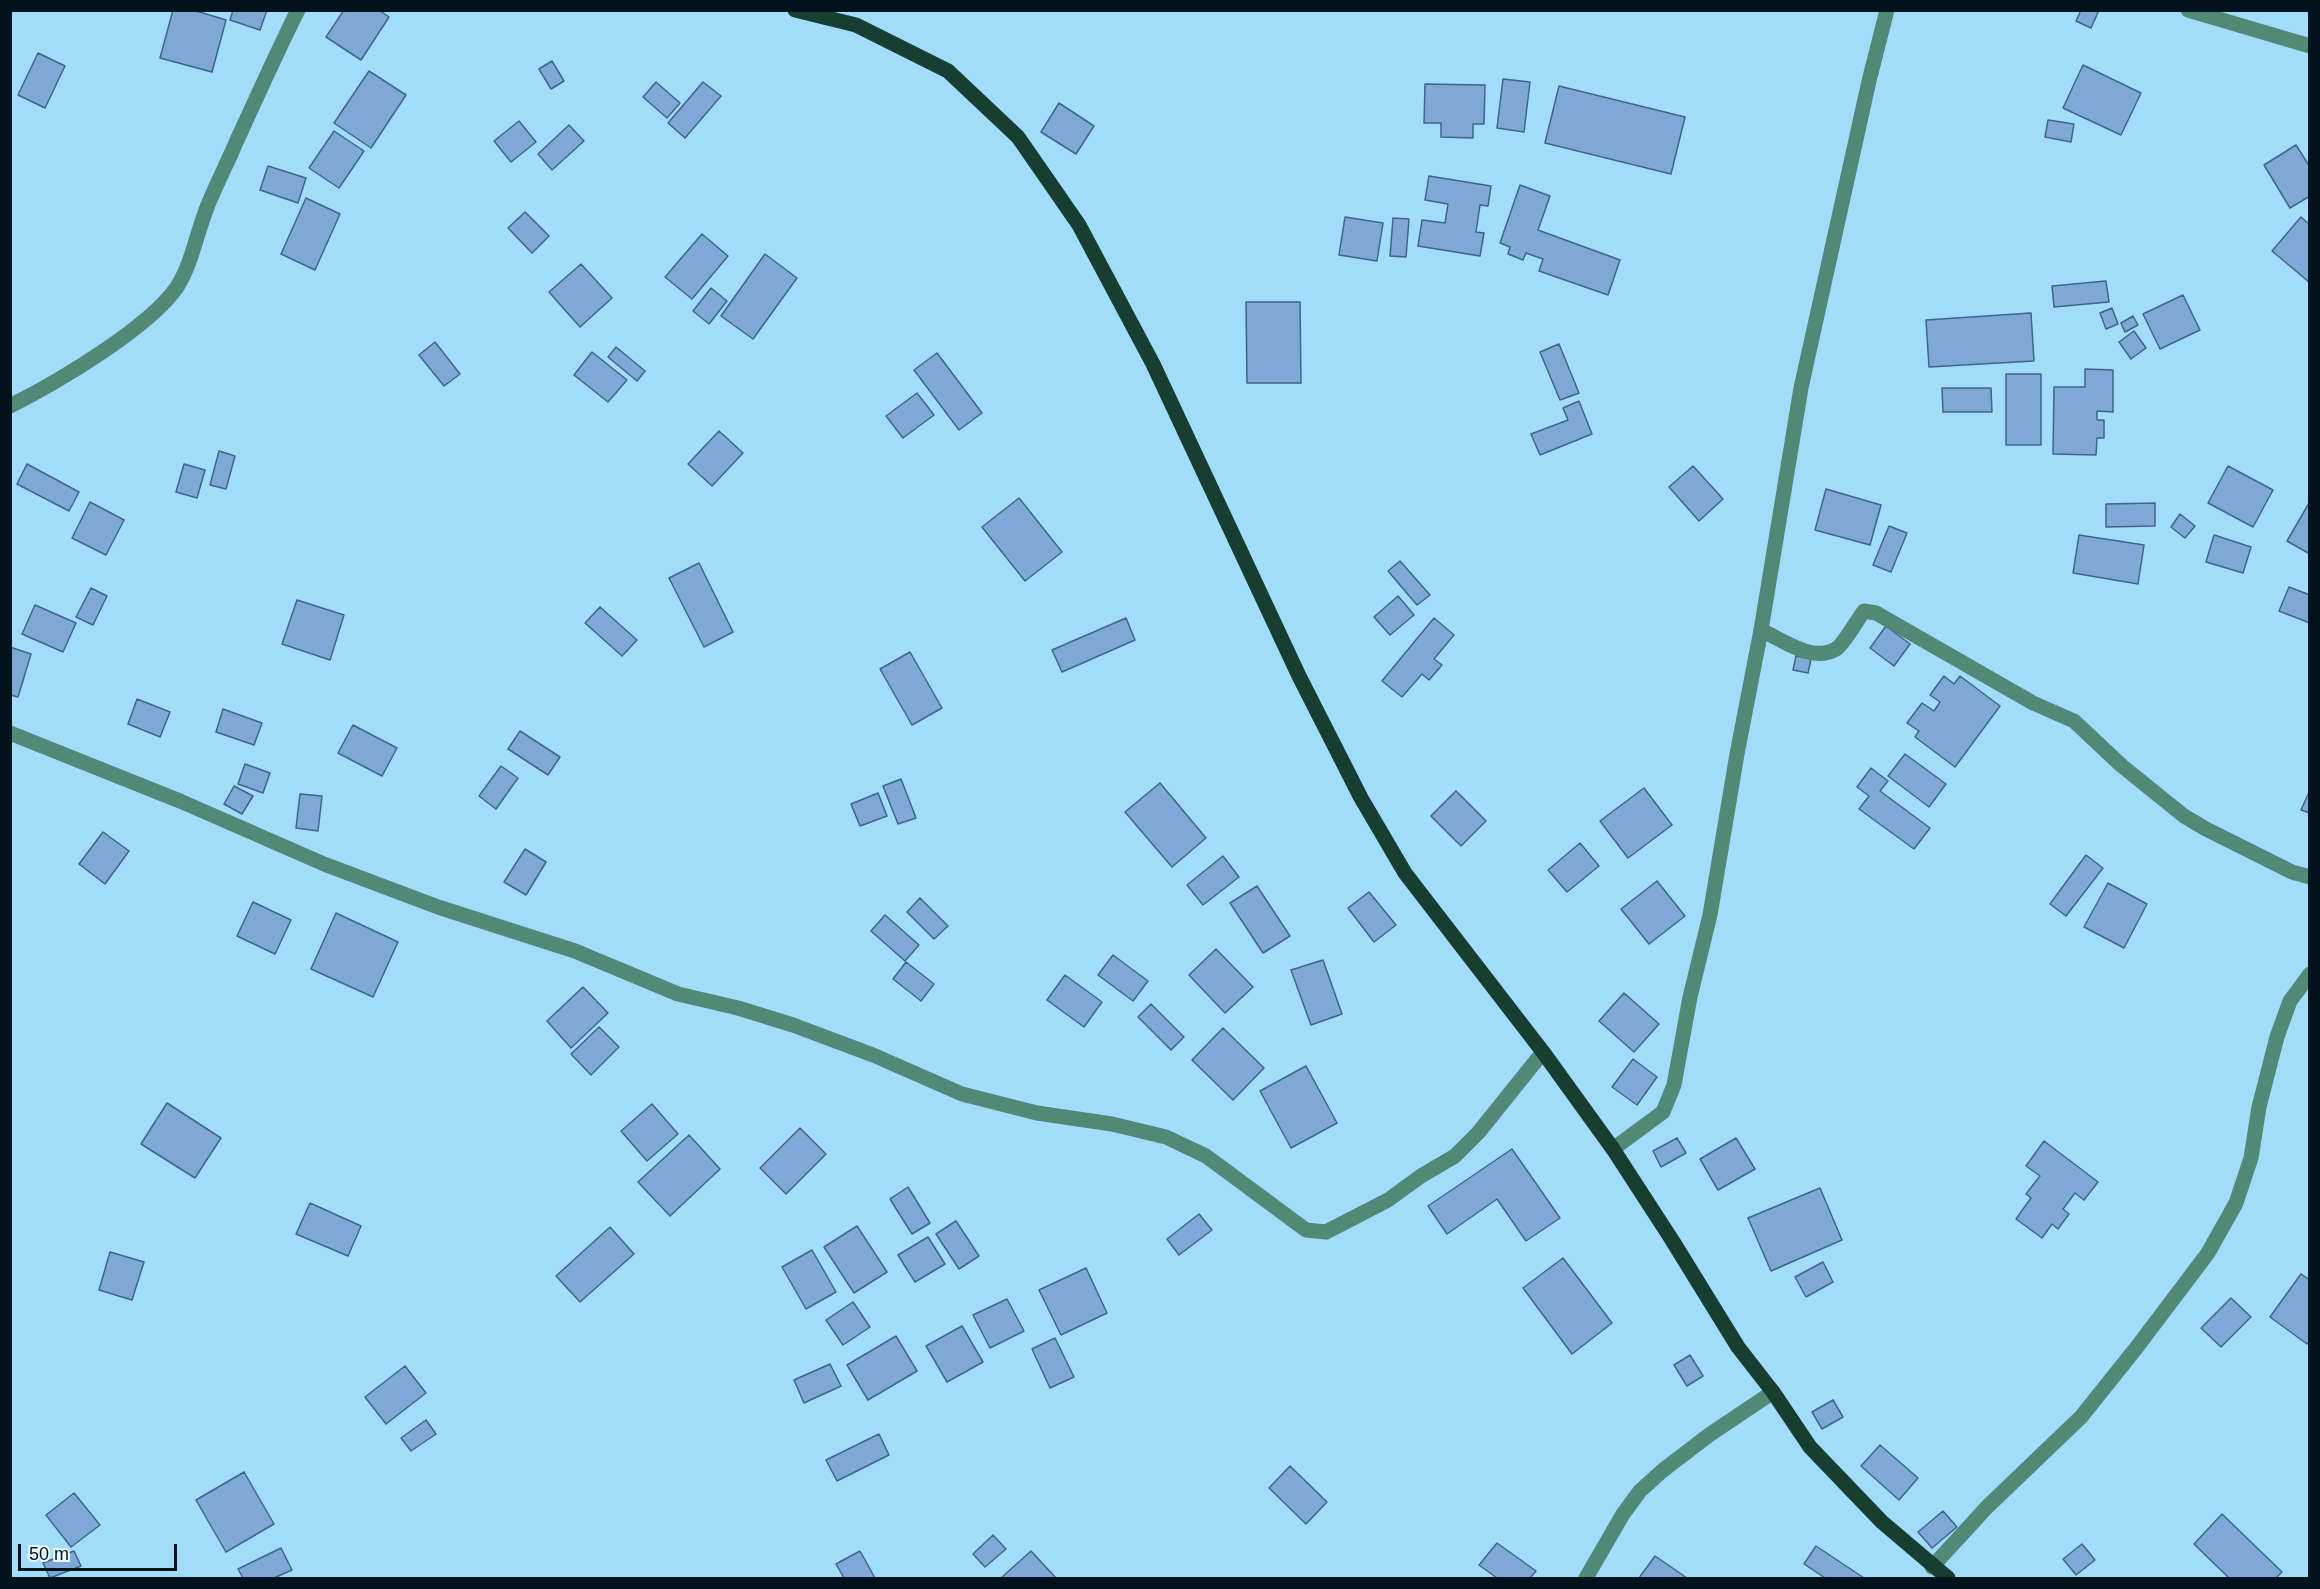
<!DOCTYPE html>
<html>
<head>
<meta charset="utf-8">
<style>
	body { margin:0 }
	#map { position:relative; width:2320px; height:1589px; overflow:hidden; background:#a1ddfb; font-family:Helvetica,sans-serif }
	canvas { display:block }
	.frame { position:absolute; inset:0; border:12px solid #00131d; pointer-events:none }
	.scale { position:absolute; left:18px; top:1544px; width:159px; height:27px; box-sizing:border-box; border:3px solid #00131d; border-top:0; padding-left:8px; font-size:18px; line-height:21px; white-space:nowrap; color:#00131d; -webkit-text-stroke:4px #ebf6fc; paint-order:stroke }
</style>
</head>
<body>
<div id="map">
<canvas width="2320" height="1589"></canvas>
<div class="frame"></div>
<div class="scale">50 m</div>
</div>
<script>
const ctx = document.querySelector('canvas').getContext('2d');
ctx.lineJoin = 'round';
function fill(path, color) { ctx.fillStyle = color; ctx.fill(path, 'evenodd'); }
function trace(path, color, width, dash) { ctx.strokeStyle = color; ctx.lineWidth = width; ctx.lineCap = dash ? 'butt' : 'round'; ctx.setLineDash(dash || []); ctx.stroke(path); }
const building = new Path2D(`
	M173,10H193L226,20L212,72L160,58Z
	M233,10H267L260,30L230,20Z
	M344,10H379L389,17L361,60L326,37Z
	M2081,10H2099L2091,28L2076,21Z
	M38,53L65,66L45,108L18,95Z
	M552,61L564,81L551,89L539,69Z
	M2083,65L2141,93L2121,135L2063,108Z
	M369,71L406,95L371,148L334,123Z
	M1503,79L1530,82L1524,132L1497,128Z
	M656,82L680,103L667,118L643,97Z
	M703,82L721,96L685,138L668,123Z
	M1425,84L1485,85L1484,124H1473V138L1441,137V123H1424Z
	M1559,86L1685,117L1671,174L1545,143Z
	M1059,103L1094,126L1076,154L1041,132Z
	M2048,120L2074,124L2071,142L2045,137Z
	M519,121L536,142L511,162L494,141Z
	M569,125L584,141L552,170L538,154Z
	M334,131L364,151L339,188L309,168Z
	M2296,145L2310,167V196L2290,208L2264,165Z
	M268,166L306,178L298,203L260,190Z
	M1429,176L1491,186L1488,206L1480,205L1476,232L1484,233L1480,256L1418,246L1422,220L1445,223L1448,204L1425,200Z
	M1520,185L1550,196L1538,230L1620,260L1608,295L1539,271L1543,259L1526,253L1523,260L1508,254L1510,247L1500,243Z
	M306,198L340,214L315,270L281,254Z
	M525,212L549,236L532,253L508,228Z
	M1345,217L1383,223L1377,261L1339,255Z
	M2301,217L2310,225L2309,282L2272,251Z
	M1393,218L1409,219L1406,257L1390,256Z
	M702,234L728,256L692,299L665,277Z
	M765,254L797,278L753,339L721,316Z
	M581,264L612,298L580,327L549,292Z
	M2106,281L2109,302L2054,307L2052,286Z
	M711,288L727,301L709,324L693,311Z
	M2183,295L2200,330L2160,349L2143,314Z
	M1246,302H1300L1301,383H1247Z
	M2112,308L2118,324L2106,329L2100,313Z
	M2031,313L2034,361L1929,367L1926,320Z
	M2133,316L2138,325L2125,332L2121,323Z
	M2134,331L2146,348L2131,359L2119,342Z
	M435,342L460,374L444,386L419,355Z
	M1559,344L1579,393L1560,400L1540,352Z
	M616,347L645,371L637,381L608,357Z
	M592,352L627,380L608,402L574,375Z
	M937,353L982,413L959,430L914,370Z
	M2085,369L2113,370V412L2097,411V420H2104V438H2097L2096,455L2053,454L2054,387H2085Z
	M2006,374H2041V445H2006Z
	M1942,388H1991L1992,412H1943Z
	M917,393L934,415L903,438L886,416Z
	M1579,401L1592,434L1540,455L1531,434L1568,420L1563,408Z
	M719,431L743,453L712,486L688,464Z
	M219,451L235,456L226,489L210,485Z
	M27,464L79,492L69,511L17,484Z
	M184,464L205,470L197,498L176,492Z
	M1693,466L1723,499L1699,521L1669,487Z
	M2228,466L2273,490L2253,527L2208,503Z
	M1826,489L1881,505L1870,545L1815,530Z
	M1019,498L1062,552L1025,581L982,527Z
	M90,502L124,520L106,555L72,538Z
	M2155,503V526L2106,527V504Z
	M2309,503L2310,504V554L2287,541Z
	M2180,514L2195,526L2185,538L2171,527Z
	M1889,526L1907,533L1891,572L1873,565Z
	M2079,535L2144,545L2138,584L2073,573Z
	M2214,535L2251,547L2243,573L2206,562Z
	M1400,561L1430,595L1417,605L1388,571Z
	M699,563L733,632L704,647L669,578Z
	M2289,587L2310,595V623L2279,611Z
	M91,588L107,596L93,625L76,617Z
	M1398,596L1414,615L1390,635L1374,617Z
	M297,600L344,615L330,660L282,644Z
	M35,605L76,623L63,652L22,634Z
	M600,607L637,640L622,656L585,623Z
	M1126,618L1135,640L1062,672L1052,650Z
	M1434,618L1454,635L1434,659L1442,665L1429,680L1422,674L1402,697L1382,681Z
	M1886,626L1910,644L1894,666L1870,648Z
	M10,647L31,654L18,697L10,695Z
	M910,652L942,708L912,725L880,669Z
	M1796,656L1811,659L1808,673L1793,670Z
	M1944,676L1954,684L1960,676L2000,706L1955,767L1915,737L1919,731L1907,723L1922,703L1934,711L1940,702L1930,695Z
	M137,699L170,712L160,737L128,724Z
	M223,709L262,723L254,745L216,732Z
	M353,725L397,748L382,776L338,753Z
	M520,731L560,757L548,775L508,749Z
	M1905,754L1946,784L1929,807L1888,776Z
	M245,764L270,773L263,793L238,784Z
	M501,766L518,778L496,809L479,796Z
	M1871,768L1888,781L1880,791L1930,828L1914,849L1859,809L1869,796L1857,787Z
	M901,779L916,818L898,824L883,786Z
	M1160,783L1206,838L1172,867L1125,812Z
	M234,786L253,796L242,814L224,804Z
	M1644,788L1672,825L1628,858L1600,821Z
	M2310,790V813L2301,810Z
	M1456,791L1486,821L1461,846L1431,816Z
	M878,793L887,816L860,826L851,804Z
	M300,794L322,796L318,831L296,828Z
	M103,832L129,851L105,884L79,864Z
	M1580,843L1599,866L1567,892L1548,870Z
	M525,849L546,862L526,895L504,882Z
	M2086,855L2103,868L2066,916L2050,904Z
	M1223,856L1239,877L1203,905L1187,885Z
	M1657,881L1685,916L1649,944L1621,909Z
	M2108,883L2147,904L2124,948L2084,927Z
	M1257,886L1290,936L1263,953L1230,903Z
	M1369,892L1396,925L1374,942L1348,908Z
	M920,898L948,926L934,939L907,912Z
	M253,902L291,920L275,954L237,936Z
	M336,913L398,942L373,997L311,969Z
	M885,915L919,945L905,961L871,931Z
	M1216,949L1253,987L1225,1013L1189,975Z
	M1113,955L1148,981L1133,1001L1098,975Z
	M1323,960L1342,1014L1311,1025L1291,970Z
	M906,962L934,984L921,1001L893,979Z
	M1065,975L1102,1002L1084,1027L1047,1000Z
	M583,987L608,1013L571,1048L547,1021Z
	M1624,993L1659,1024L1634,1052L1599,1021Z
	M1151,1004L1184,1037L1171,1050L1138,1017Z
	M599,1027L619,1047L591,1075L571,1054Z
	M1223,1028L1264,1068L1233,1100L1192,1060Z
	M1633,1059L1657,1077L1637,1105L1612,1087Z
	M1306,1066L1337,1123L1291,1148L1260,1091Z
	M167,1103L221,1138L195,1178L141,1144Z
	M652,1104L678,1134L647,1161L621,1131Z
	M800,1128L826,1154L786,1194L760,1168Z
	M689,1135L720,1169L670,1216L638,1182Z
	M1677,1138L1686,1153L1661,1167L1653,1151Z
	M1736,1138L1755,1169L1718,1190L1700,1159Z
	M2044,1141L2098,1182L2084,1200L2075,1193L2063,1209L2069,1214L2058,1229L2052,1224L2042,1238L2016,1219L2031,1198L2026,1194L2040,1176L2026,1166Z
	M1512,1149L1560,1218L1526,1241L1497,1199L1447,1234L1428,1206Z
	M908,1187L930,1223L912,1234L890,1199Z
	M1820,1188L1842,1240L1771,1271L1748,1218Z
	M310,1203L361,1226L348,1256L296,1234Z
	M1199,1214L1212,1230L1179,1255L1167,1239Z
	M956,1221L979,1256L959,1269L936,1234Z
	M857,1226L887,1272L854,1293L824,1247Z
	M610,1227L634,1254L580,1302L556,1276Z
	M928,1237L945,1264L915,1282L898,1255Z
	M812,1250L836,1292L806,1309L782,1267Z
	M110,1252L144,1262L132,1300L99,1290Z
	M1563,1258L1612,1323L1572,1354L1523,1288Z
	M1823,1262L1833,1282L1806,1297L1795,1277Z
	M1086,1268L1107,1313L1061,1335L1039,1290Z
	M2301,1274L2310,1280V1340L2307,1344L2270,1317Z
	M2231,1298L2251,1317L2221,1347L2201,1328Z
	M1007,1299L1024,1331L990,1348L973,1315Z
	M853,1302L870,1327L843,1345L826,1320Z
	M962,1326L983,1362L947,1382L926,1346Z
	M896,1336L917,1371L868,1400L847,1365Z
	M1055,1338L1074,1377L1050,1388L1032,1349Z
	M1690,1355L1703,1376L1687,1386L1674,1365Z
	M830,1364L841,1386L804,1403L794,1380Z
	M405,1366L426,1393L386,1424L365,1397Z
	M1833,1400L1843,1417L1822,1429L1812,1412Z
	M426,1420L436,1434L411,1451L401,1438Z
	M879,1434L889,1455L837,1481L826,1460Z
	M1880,1445L1918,1478L1899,1500L1861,1466Z
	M1290,1466L1327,1502L1306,1524L1269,1488Z
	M244,1472L274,1524L226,1552L196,1500Z
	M74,1493L100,1525L71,1547L46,1515Z
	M1943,1511L1957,1527L1932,1548L1918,1532Z
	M2222,1514L2282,1572L2276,1578H2229L2194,1544Z
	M993,1535L1006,1549L985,1567L973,1554Z
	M1497,1543L1536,1571L1530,1578H1497L1479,1565Z
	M2082,1544L2095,1560L2076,1575L2063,1559Z
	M1816,1546L1864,1578H1825L1804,1564Z
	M281,1548L292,1570L274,1578H243L238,1569Z
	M74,1551L81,1566L50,1578L43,1563Z
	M860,1551L875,1578H844L836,1564Z
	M1031,1551L1056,1578H1001Z
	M1655,1556L1687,1578H1639Z`);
fill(building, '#7ea9d7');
trace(building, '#40648a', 1.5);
trace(new Path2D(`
	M2188,10L2310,46
	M10,406C56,383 149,328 177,287C192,263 196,236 206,210C214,189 225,168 234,147C255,101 275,56 298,10
	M1761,630C1782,640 1813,663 1836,649C1844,644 1857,620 1864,611L1876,613L2033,703L2074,721L2122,766L2184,816L2206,829L2292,872L2310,877
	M10,733L180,801L324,864L438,907L575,951L678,994L738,1008L793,1025L873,1055L962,1094L1037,1113L1112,1124L1166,1137L1206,1156L1306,1230L1326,1232L1388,1200L1421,1176L1455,1156L1478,1133L1543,1052
	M1613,1149L1663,1112L1674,1085L1690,997L1710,915L1737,754L1761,630L1801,388L1869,81L1887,10
	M1932,1567L1987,1507L2081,1417L2137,1347L2208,1253L2236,1203L2251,1158L2259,1107L2277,1037L2290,1001L2310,974
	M1586,1578L1623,1514L1640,1491L1662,1471L1709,1435L1773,1392`), '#528876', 15);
trace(new Path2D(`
	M795,10L856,25L948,71L1018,137L1079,225L1153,364L1299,676L1361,798L1405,873L1543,1052L1613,1149L1672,1240L1738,1347L1773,1392L1810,1447L1882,1522L1948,1578`), '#183e32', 15);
</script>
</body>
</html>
